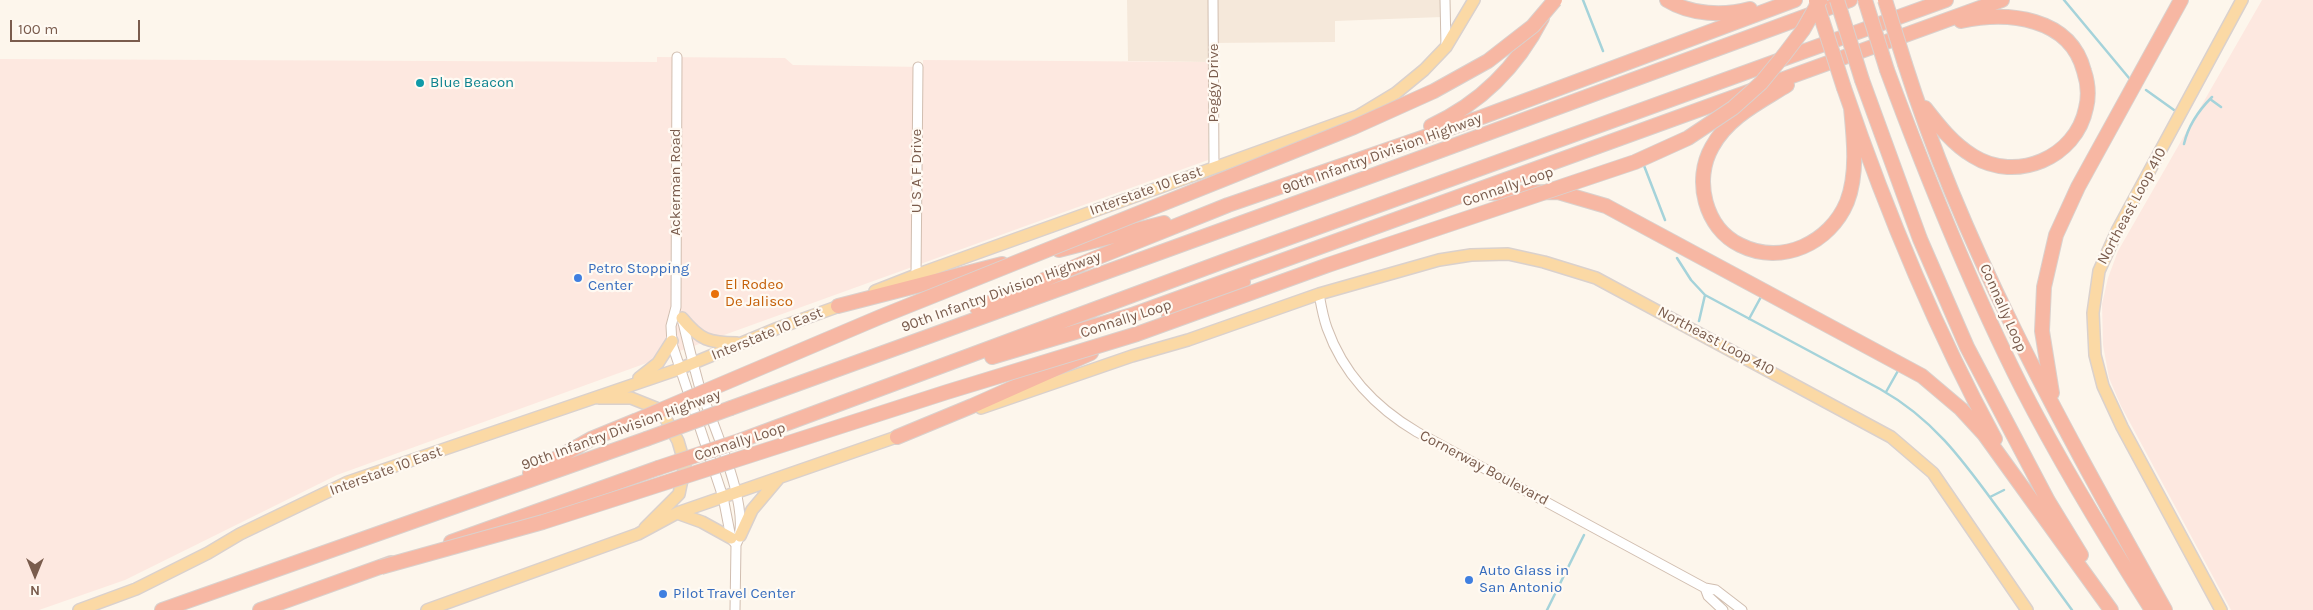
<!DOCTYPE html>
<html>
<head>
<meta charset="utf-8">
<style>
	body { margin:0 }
	#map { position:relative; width:2313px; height:610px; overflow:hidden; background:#fdf6ec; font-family:Karla,sans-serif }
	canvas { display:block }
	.north { position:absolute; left:10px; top:550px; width:50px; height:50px; -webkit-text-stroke:4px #fffaf3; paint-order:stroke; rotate:180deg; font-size:14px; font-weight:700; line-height:20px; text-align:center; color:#7a5c4d }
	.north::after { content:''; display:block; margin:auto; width:18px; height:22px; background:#7a5c4d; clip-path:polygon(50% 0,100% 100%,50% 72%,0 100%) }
	.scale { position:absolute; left:10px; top:20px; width:130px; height:22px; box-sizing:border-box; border:2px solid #7a5c4d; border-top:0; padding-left:6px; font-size:15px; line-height:18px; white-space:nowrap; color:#7a5c4d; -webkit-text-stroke:4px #fffaf3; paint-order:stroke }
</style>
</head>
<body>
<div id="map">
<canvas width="2313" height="610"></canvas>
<div class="north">N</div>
<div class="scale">100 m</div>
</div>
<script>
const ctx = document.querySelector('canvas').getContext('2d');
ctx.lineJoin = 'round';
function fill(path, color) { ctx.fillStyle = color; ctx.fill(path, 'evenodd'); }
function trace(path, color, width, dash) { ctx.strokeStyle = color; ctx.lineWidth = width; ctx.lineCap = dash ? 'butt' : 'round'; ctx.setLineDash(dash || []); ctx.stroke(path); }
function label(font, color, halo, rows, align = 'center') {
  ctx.font = font + ' Karla,sans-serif'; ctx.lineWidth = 4.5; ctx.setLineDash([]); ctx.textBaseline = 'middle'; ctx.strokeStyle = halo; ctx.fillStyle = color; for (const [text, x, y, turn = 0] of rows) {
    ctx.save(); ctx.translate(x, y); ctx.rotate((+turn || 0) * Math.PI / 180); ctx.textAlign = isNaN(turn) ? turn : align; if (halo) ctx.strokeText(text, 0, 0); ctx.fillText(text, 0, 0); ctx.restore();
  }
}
fill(new Path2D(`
	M1127,0H1442V17L1335,21V42L1208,43V62L1128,61Z`), '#f5e8da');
fill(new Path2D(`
	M2262,0H2313V610H2231L2121,406L2109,378L2103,345L2102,304L2108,278L2118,251Z
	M657,57L785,58L793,65L923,67V60L1208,62V160L337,475L125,580L39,610H0V59L657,62Z`), '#fde8e0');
trace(new Path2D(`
	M1583,0L1603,51
	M2064,0L2129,78
	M2146,90L2174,110
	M2210,99L2221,107
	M2184,144C2188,126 2199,110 2212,97
	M1643,163L1665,220
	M1677,258L1691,280L1705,295L1880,389C1935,420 1964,462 2000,511C2024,544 2048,577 2072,610
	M1749,319L1762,295
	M1699,321L1705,295
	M1886,392L1899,369
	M1990,497L2004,490
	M1547,610L1584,535`), '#a5d3da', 2.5);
const minor = new Path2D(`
	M1213,0L1214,166
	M1445,0L1446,47
	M677,57L676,307L671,326L672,344L723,497L731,538L736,545
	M916,275L918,67
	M1319,294C1321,305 1323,317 1327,328C1343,373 1376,408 1417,432L1705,588L1716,590L1742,610
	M682,318C687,340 693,363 699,385C711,422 754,511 736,545L735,610
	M1705,588L1708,596L1723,610`);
const major = new Path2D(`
	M875,291L916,275L1358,116L1396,93L1424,70L1446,47L1474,0
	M682,318C700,340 709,343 737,343
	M639,378L658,363L672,341
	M599,398H631L661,410L678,441L685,465L679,494L645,528
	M981,408L1132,356L1188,340L1319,294L1439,260L1471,255L1508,254L1544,262L1596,278L1891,437L1933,473L2027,610
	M677,513L702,522L731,538
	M740,536L752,510L779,478
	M79,610L136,589L208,553L240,534L348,482L679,369L778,328L845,304
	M427,610L638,534L677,513L905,434
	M2221,610L2122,427L2103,386L2095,355L2093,313L2099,271L2118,229L2242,0`);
const highway = new Path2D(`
	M1667,0C1691,15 1724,16 1750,9
	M1905,64C1966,257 2067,434 2165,610
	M1887,70C1927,178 1970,285 2022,388C2061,464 2106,538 2152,610
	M1862,80L1920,239L1967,347L2048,501L2081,555
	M1787,85C1760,102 1728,117 1712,147C1693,180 1705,228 1740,245C1782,266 1830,243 1847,202C1858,174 1854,138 1851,108
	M1844,88C1885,208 1934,327 1995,439
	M1925,108C1939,126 1953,144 1973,156C2016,183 2076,158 2086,108C2089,96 2088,83 2084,71C2070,17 2008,11 1961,21
	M1431,126C1481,103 1517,67 1542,18
	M1480,193L1558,192L1606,206L1922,376L1961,409L1984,434L2111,610
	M1059,250L1164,223
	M838,306L1002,264
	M977,308L1091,260L1228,205L1482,117L1795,0
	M1169,316L1243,282
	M992,357L1132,315L2002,0
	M2052,393L2042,331L2044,287L2056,235L2078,187L2181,0
	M731,408L1393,168L1850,0
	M897,437L972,406L1091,353
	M742,440L1230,259L1946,0
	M530,473L591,439L635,421
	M451,542L658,468
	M162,610L646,439
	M260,610L391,563`);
trace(minor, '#d1beb0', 11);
trace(major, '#dad1cd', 14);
trace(highway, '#dad1cd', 16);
trace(minor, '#fff', 9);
trace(major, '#fbd9a5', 11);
trace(highway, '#f7b7a3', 14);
const highwayBridge = new Path2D(`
	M1837,0L1862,80
	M1865,0L1887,70
	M1885,0L1905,64
	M1816,1L1844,88
	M635,421L880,317L1354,127L1434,91L1488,61L1533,26L1555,0
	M646,439L731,408
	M658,468L742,440
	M381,567L543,522L947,392L1137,334L1328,265L1635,162L1688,138L1733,108L1761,83L1784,55L1803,30L1820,0`);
trace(highwayBridge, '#dad1cd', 16, []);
trace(highwayBridge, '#f7b7a3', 14);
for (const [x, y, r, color] of [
	[420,83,5,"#0f9aa8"],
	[578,278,5,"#3f7fe0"],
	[715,294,5,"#e8710a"],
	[1469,580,5,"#3f7fe0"],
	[663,594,5,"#3f7fe0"]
]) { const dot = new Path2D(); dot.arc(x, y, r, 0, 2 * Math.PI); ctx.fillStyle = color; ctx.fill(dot); trace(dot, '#fffaf3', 2); }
label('15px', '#0d838f', '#fffaf3', [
	["Blue Beacon",430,83]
], 'left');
label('15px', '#7a5c4d', '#fffaf3', [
	["Peggy Drive",1214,83,-90],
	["90th Infantry Division Highway",1382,154,-20],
	["U S A F Drive",917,171,-90],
	["Ackerman Road",676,182,-90],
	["Connally Loop",1508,187,-19],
	["Interstate 10 East",1146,191,-20],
	["Northeast Loop 410",2132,206,-62],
	["90th Infantry Division Highway",1001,292,-20],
	["Connally Loop",2003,308,66],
	["Connally Loop",1126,319,-18],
	["Interstate 10 East",767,334,-22],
	["Northeast Loop 410",1716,341,28],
	["90th Infantry Division Highway",621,430,-20],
	["Connally Loop",740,442,-18],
	["Cornerway Boulevard",1484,468,28],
	["Interstate 10 East",386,471,-20]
]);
label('15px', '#366cbe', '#fffaf3', [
	["Petro Stopping",588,269],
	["Center",588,286],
	["Auto Glass in",1479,571],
	["San Antonio",1479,588],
	["Pilot Travel Center",673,594]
], 'left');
label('15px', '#c56008', '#fffaf3', [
	["El Rodeo",725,285],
	["De Jalisco",725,302]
], 'left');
</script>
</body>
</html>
